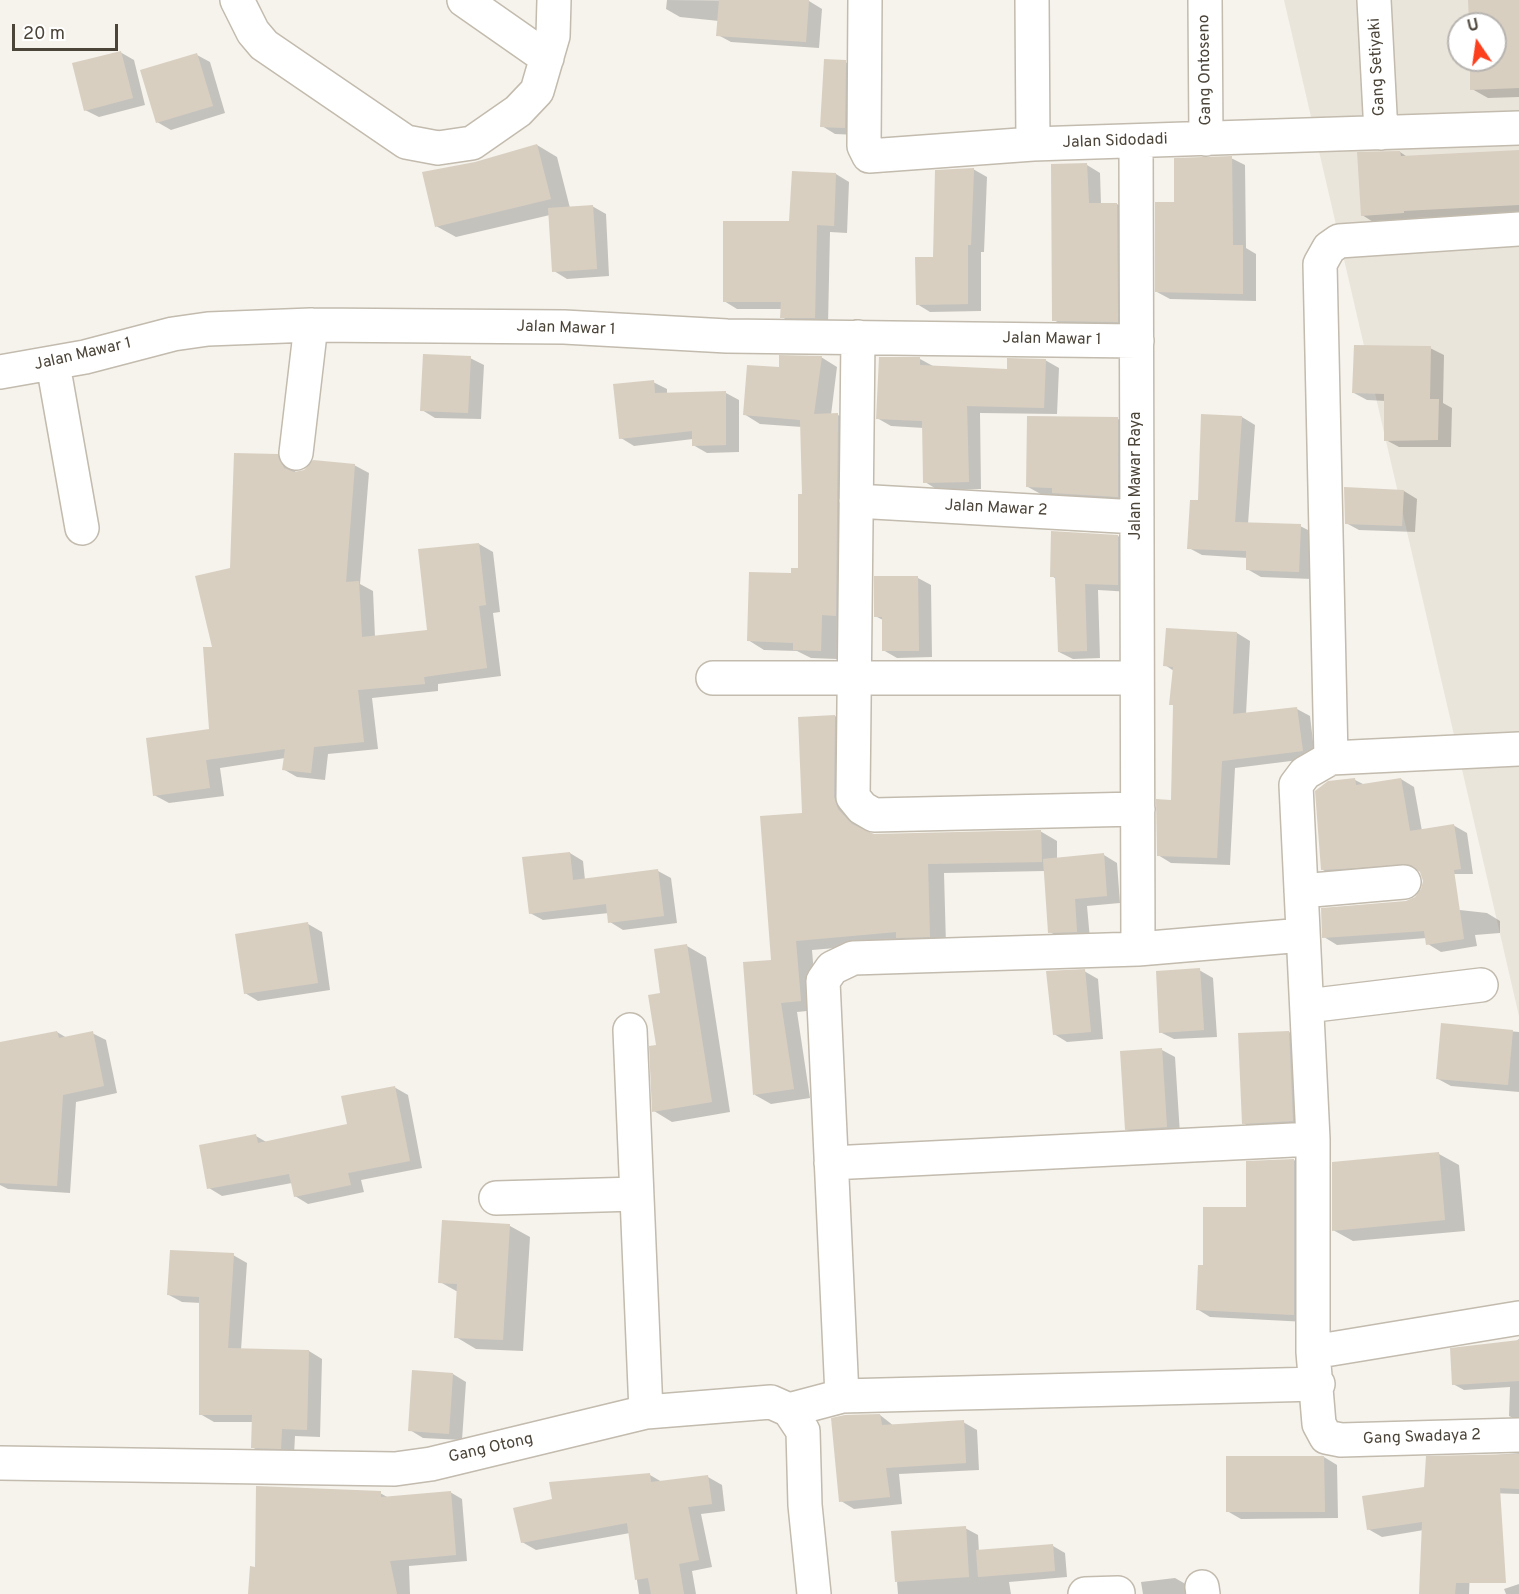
<!DOCTYPE html>
<html>
<head>
<meta charset="utf-8">
<style>
	body { margin:0 }
	#map { position:relative; width:1519px; height:1594px; overflow:hidden; background:#f6f3ec; font-family:Overpass,sans-serif }
	canvas { display:block }
	.north { position:absolute; left:1447px; top:12px; width:60px; height:60px; box-sizing:border-box; background:#fff; border:2px solid #b7b4b0; border-radius:50%; rotate:347deg; font-size:16px; font-weight:700; line-height:24px; text-align:center; color:#4b4439 }
	.north::after { content:''; display:block; margin:auto; width:21px; height:27px; background:#fc3f1d; clip-path:polygon(50% 0,100% 100%,50% 72%,0 100%) }
	.scale { position:absolute; left:12px; top:24px; width:106px; height:27px; box-sizing:border-box; border:3px solid #4b4439; border-top:0; padding-left:8px; font-size:18px; line-height:21px; white-space:nowrap; color:#4b4439; -webkit-text-stroke:4px #fff; paint-order:stroke }
</style>
</head>
<body>
<div id="map">
<canvas width="1519" height="1594"></canvas>
<div class="north">U</div>
<div class="scale">20 m</div>
</div>
<script>
const ctx = document.querySelector('canvas').getContext('2d');
ctx.lineJoin = 'round';
function fill(path, color) { ctx.fillStyle = color; ctx.fill(path, 'evenodd'); }
function trace(path, color, width, dash) { ctx.strokeStyle = color; ctx.lineWidth = width; ctx.lineCap = dash ? 'butt' : 'round'; ctx.setLineDash(dash || []); ctx.stroke(path); }
function label(font, color, halo, rows, align = 'center') {
  ctx.font = font + ' Overpass,sans-serif'; ctx.lineWidth = 6; ctx.setLineDash([]); ctx.textBaseline = 'middle'; ctx.strokeStyle = halo; ctx.fillStyle = color; for (const [text, x, y, turn = 0] of rows) {
    ctx.save(); ctx.translate(x, y); ctx.rotate((+turn || 0) * Math.PI / 180); ctx.textAlign = isNaN(turn) ? turn : align; if (halo) ctx.strokeText(text, 0, 0); ctx.fillText(text, 0, 0); ctx.restore();
  }
}
fill(new Path2D(`
	M1284,0H1519V1016ZM1459,24H1495V60H1459Z`), '#eae5da');
fill(new Path2D(`
	M667,0L809,1L822,9L819,48L731,42L718,35L719,21L680,17L666,9Z
	M1470,0H1519V97L1488,98L1472,89L1471,60H1495V24H1470Z
	M120,52L134,60L145,105L99,117L85,110Z
	M197,55L210,62L225,113L171,130L157,122Z
	M845,62L859,69L858,135L835,134L822,126Z
	M537,145L557,157L570,208L592,206L606,214L609,276L567,279L554,271L550,215L456,237L436,226L475,163Z
	M1400,152L1409,158L1519,152V213L1417,218V220L1375,223L1362,215Z
	M1231,158L1245,165L1246,248L1256,254V301L1170,299L1157,292L1176,203Z
	M1087,165L1100,173L1101,204H1117L1130,212L1131,329L1067,328L1054,320Z
	M973,169L987,177L984,252H981V311L930,312L917,304Z
	M793,173L836,174L849,182L847,233L830,232L828,325H795L782,317V309H737L724,301L791,222Z
	M1430,348L1444,355L1443,403L1452,408L1451,447H1399L1386,440V401L1367,400L1354,393Z
	M821,357L837,367L831,415H838L854,424L852,624H838L837,659L811,658L797,651L764,650L748,640L792,575L799,570L804,495L802,427L760,424L744,414L780,368Z
	M470,358L484,365L481,419L435,418L422,410Z
	M920,359L933,366L1008,370L1045,360L1059,368L1057,414L980,413L981,489L938,490L925,482L924,428L891,426L877,418Z
	M653,382L667,389V394L726,393L739,400V452L707,453L693,445V439L634,446L621,438Z
	M1242,417L1255,425L1248,524L1300,526L1314,533L1312,579L1261,577L1247,569L1248,558L1202,555L1189,548Z
	M1118,419L1138,430V508L1048,498L1028,487Z
	M277,456L292,464L296,473L354,465L369,473L360,584L373,591L375,637L428,632L479,544L493,552L500,612L493,613L501,676L438,684V691L372,698L378,749L328,754L325,780L297,777L283,769L285,758L220,768L224,796L169,803L154,795L210,730L214,648L232,569Z
	M1345,489L1404,491L1417,499L1415,532L1359,530L1346,523Z
	M1118,536L1131,544V592L1098,590L1100,658L1073,659L1059,652L1056,579L1052,576Z
	M918,578L931,585L932,657L897,658L883,650V620L875,616Z
	M1237,633L1250,641L1246,714L1297,709L1310,716L1315,758L1235,768L1230,865L1171,863L1158,855L1173,801L1174,706L1171,704L1174,671L1165,665Z
	M835,716L851,726L855,820L864,831L874,835L1040,831L1057,841V859L1104,855L1117,863L1120,903L1087,906L1090,939L1063,940L1050,932L1045,871L944,873L946,945L905,942L812,950L817,1010L797,1012L810,1098L771,1104L755,1095L773,962L804,814Z
	M1401,779L1414,787L1422,831L1453,825L1467,833L1473,874H1430L1417,870L1336,877L1323,870L1355,780L1365,785Z
	M570,853L583,861L585,880L658,871L671,878L677,923L623,930L610,922L609,913L543,920L530,913Z
	M1396,903L1487,913L1500,921V933L1475,935L1477,946L1441,952L1428,944L1427,938L1337,945L1324,937Z
	M308,924L322,932L330,990L258,1001L245,993Z
	M687,946L706,957L730,1112L672,1122L654,1111L657,1047L662,994Z
	M1199,970L1213,978L1217,1037L1174,1039L1160,1032Z
	M1084,971L1098,979L1103,1039L1067,1042L1054,1034Z
	M1443,1025L1519,1032V1092L1451,1086L1438,1079Z
	M57,1032L67,1038L92,1033L106,1040L117,1093L76,1102L70,1193L8,1189L0,1185V1052Z
	M1289,1032L1309,1044L1313,1132L1264,1135L1243,1123Z
	M1162,1050L1175,1057L1180,1134L1140,1136L1126,1129Z
	M394,1087L408,1095L422,1168L361,1180L364,1192L308,1204L295,1196L292,1183L222,1196L209,1188L256,1136L268,1143L349,1125Z
	M1439,1154L1459,1165L1465,1231L1353,1241L1333,1230V1164Z
	M1294,1160L1307,1168V1322L1210,1317L1197,1309L1204,1267L1248,1208Z
	M443,1221L510,1226L530,1237L523,1351L476,1349L456,1337L458,1292L440,1282Z
	M233,1255L247,1263L241,1350L309,1351L322,1359L320,1437L295,1436L294,1455H266L252,1447L253,1422H214L200,1414L201,1303L182,1302L169,1295Z
	M1519,1339V1421L1509,1416L1510,1387L1464,1390L1453,1384Z
	M453,1374L466,1382L462,1440L423,1438L410,1430Z
	M880,1415L894,1426L963,1422L977,1430L979,1470L899,1474L902,1504L854,1509L841,1501Z
	M1519,1453V1494L1489,1493L1474,1472L1469,1594H1421L1424,1530L1382,1537L1368,1529L1471,1457Z
	M1324,1457L1337,1465L1338,1518L1241,1519L1227,1511L1228,1458Z
	M650,1475L662,1482L708,1477L722,1485L725,1511L701,1514L712,1567L692,1571L696,1594H639L630,1533L536,1550L522,1542Z
	M450,1492L462,1499L467,1561L409,1566L410,1594H250L380,1493L389,1498Z
	M965,1528L978,1535L979,1552L1053,1546L1065,1553L1067,1577L1009,1582L1011,1594H898L893,1532Z
	M1175,1578L1189,1586L1190,1594H1143L1141,1582Z
	M1519,1584V1594H1506L1504,1589Z`), '#0003');
fill(new Path2D(`
	M719,0H809L806,42L716,36Z
	M1468,0H1519V88L1470,90V60H1495V24H1469Z
	M121,51L133,98L84,111L72,63Z
	M197,53L213,106L156,123L140,70Z
	M824,59L846,60L845,128L820,127Z
	M537,144L551,199L435,227L422,172L475,162Z
	M1519,150V205L1404,211V213L1361,216L1357,152L1400,151L1401,156Z
	M1232,156L1233,245H1243V294L1155,292V202H1174V158Z
	M1087,163L1089,203H1117L1118,322L1052,321L1051,164Z
	M974,168L971,245H968V304L916,305L915,257H933L935,170Z
	M792,171L836,173L834,226L817,225L815,318H780L781,302H723V221H789Z
	M593,205L597,269L552,272L548,208Z
	M1354,345L1431,346L1430,399H1439L1438,440L1384,441V394L1352,393Z
	M423,354L471,356L468,413L420,411Z
	M779,355L822,356L814,414L838,413L836,616L822,615L821,651L793,650V643L747,641L749,572L791,573V568H798V494H802L800,420L743,415L747,365L779,367Z
	M879,357H920V365L1007,369V358L1046,359L1044,408L967,406L969,482L923,483L922,421L876,419Z
	M654,380L655,393L726,391V445L692,446V431L619,439L613,384Z
	M1201,414L1242,416L1235,522L1301,524L1299,572L1246,570V551L1187,549L1190,500H1198Z
	M1027,416L1118,417V497L1052,493V488L1026,487Z
	M234,453L278,454L284,468L294,472L304,470L313,460L355,464L346,582L359,581L362,637L427,630L418,549L479,543L486,605L479,606L487,668L424,677L425,684L358,690L364,742L314,747L311,773L282,770L285,749L206,760L210,788L153,796L146,738L209,729L203,647H212L195,576L230,568Z
	M1344,487L1404,490L1402,526L1345,524Z
	M1051,531L1118,535V585L1085,584L1087,651L1058,652L1055,577H1050Z
	M874,576H918L919,651H882V617H874Z
	M1166,628L1237,632L1233,714L1297,707L1303,751L1222,761L1217,858L1157,856L1156,799L1171,800L1173,705H1169L1173,667L1163,666Z
	M835,715L834,797L838,809L852,824L874,834L1041,830L1042,862L928,864L930,937L896,938V932L796,941L801,1001L781,1003L794,1089L753,1095L743,962L771,960L760,816L802,813L798,717Z
	M1355,778L1356,785L1401,778L1410,831L1454,824L1461,869L1454,870L1464,939L1426,945L1424,931L1322,938L1321,908L1406,901L1415,897L1421,889L1423,881L1420,872L1411,865L1321,870L1315,791L1328,781Z
	M570,852L573,880L658,869L664,916L608,923L606,904L529,914L522,857Z
	M1104,853L1107,896L1075,899L1077,932L1048,933L1043,859Z
	M308,922L318,983L244,994L235,934Z
	M687,944L712,1102L652,1112L649,1046L656,1045L648,995L660,993L654,949Z
	M1200,968L1204,1030L1159,1033L1156,971Z
	M1085,969L1091,1032L1053,1035L1046,971Z
	M1441,1023L1513,1030L1508,1085L1436,1079Z
	M57,1031L59,1038L93,1031L104,1086L63,1095L57,1186L0,1183V1042Z
	M1289,1031L1293,1121L1242,1124L1238,1033Z
	M1162,1048L1167,1127L1125,1130L1120,1051Z
	M395,1086L410,1161L348,1173L351,1185L294,1197L289,1174L207,1189L199,1145L256,1134L258,1143L347,1124L341,1096Z
	M1439,1152L1445,1220L1332,1231V1162Z
	M1294,1159V1315L1196,1310L1198,1265H1203V1207H1246V1161Z
	M442,1220L510,1224L503,1340L454,1338L457,1284L438,1283Z
	M170,1250L234,1253L228,1348L309,1350L307,1430L282,1429L281,1449L251,1448L252,1415H199V1297L167,1295Z
	M1519,1340V1381L1452,1385L1450,1348Z
	M412,1370L453,1373L449,1434L408,1431Z
	M880,1414L882,1425L964,1420L966,1463L886,1468L890,1497L839,1502L831,1418L845,1415Z
	M1519,1454V1489L1500,1488L1506,1583H1456L1455,1594H1419L1422,1522L1367,1530L1362,1496L1424,1487L1426,1456Z
	M1226,1456H1324L1325,1512H1226Z
	M650,1473L651,1482L708,1475L712,1504L688,1507L699,1560L679,1564L684,1594H651L648,1578L635,1580L627,1523L521,1543L513,1508L552,1499L549,1482Z
	M256,1486L381,1491V1497L451,1491L456,1555L390,1561L397,1594H248L250,1566L255,1567Z
	M966,1526L969,1577L895,1582L891,1531Z
	M1053,1544L1055,1571L978,1577L976,1550Z`), '#d8cfc1');
const minor = new Path2D(`
	M237,0L253,32L264,45L406,142L438,148L472,143L518,111L537,91L553,36L554,0
	M464,0L547,58
	M865,0L864,146L869,156L1033,144L1519,128
	M1032,0L1033,144
	M1205,0L1206,139
	M1374,0L1381,133
	M1136,142L1138,949
	M1519,229L1339,241L1329,248L1320,264L1331,758L1305,773L1296,785L1313,1139V1352L1319,1424L1326,1437L1341,1440L1519,1435
	M858,337L853,797L862,808L874,815L1138,809
	M53,364L82,528
	M0,372L85,357L173,334L208,329L311,325L564,327L727,336L1137,341
	M296,453L311,325
	M856,501L1137,517
	M713,678H1137
	M1331,758L1519,749
	M1301,891L1404,882
	M1307,1006L1481,985
	M630,1030L646,1412
	M831,1163L1313,1139
	M496,1198L636,1194
	M1313,1352L1519,1318
	M842,1396L823,981L832,968L853,958L1138,949L1303,935
	M789,1410L842,1396L1318,1384
	M0,1463L395,1469L431,1464L646,1412L771,1402L789,1410L803,1431L805,1505L814,1594
	M1202,1587L1203,1594
	M1085,1594L1118,1593`);
trace(minor, '#c2bbae', 36);
trace(minor, '#fff', 33);
label('16px', '#4b4439', '#fff', [
	["Gang Setiyaki",1378,67,-93],
	["Gang Ontoseno",1206,70,-91],
	["Jalan Sidodadi",1115,142,-2],
	["Jalan Mawar 1",566,329,2],
	["Jalan Mawar 1",1052,340,1],
	["Jalan Mawar 1",83,355,-13],
	["Jalan Mawar Raya",1137,476,-90],
	["Jalan Mawar 2",996,509,3],
	["Gang Swadaya 2",1422,1438,-2],
	["Gang Otong",491,1449,-13]
]);
</script>
</body>
</html>
